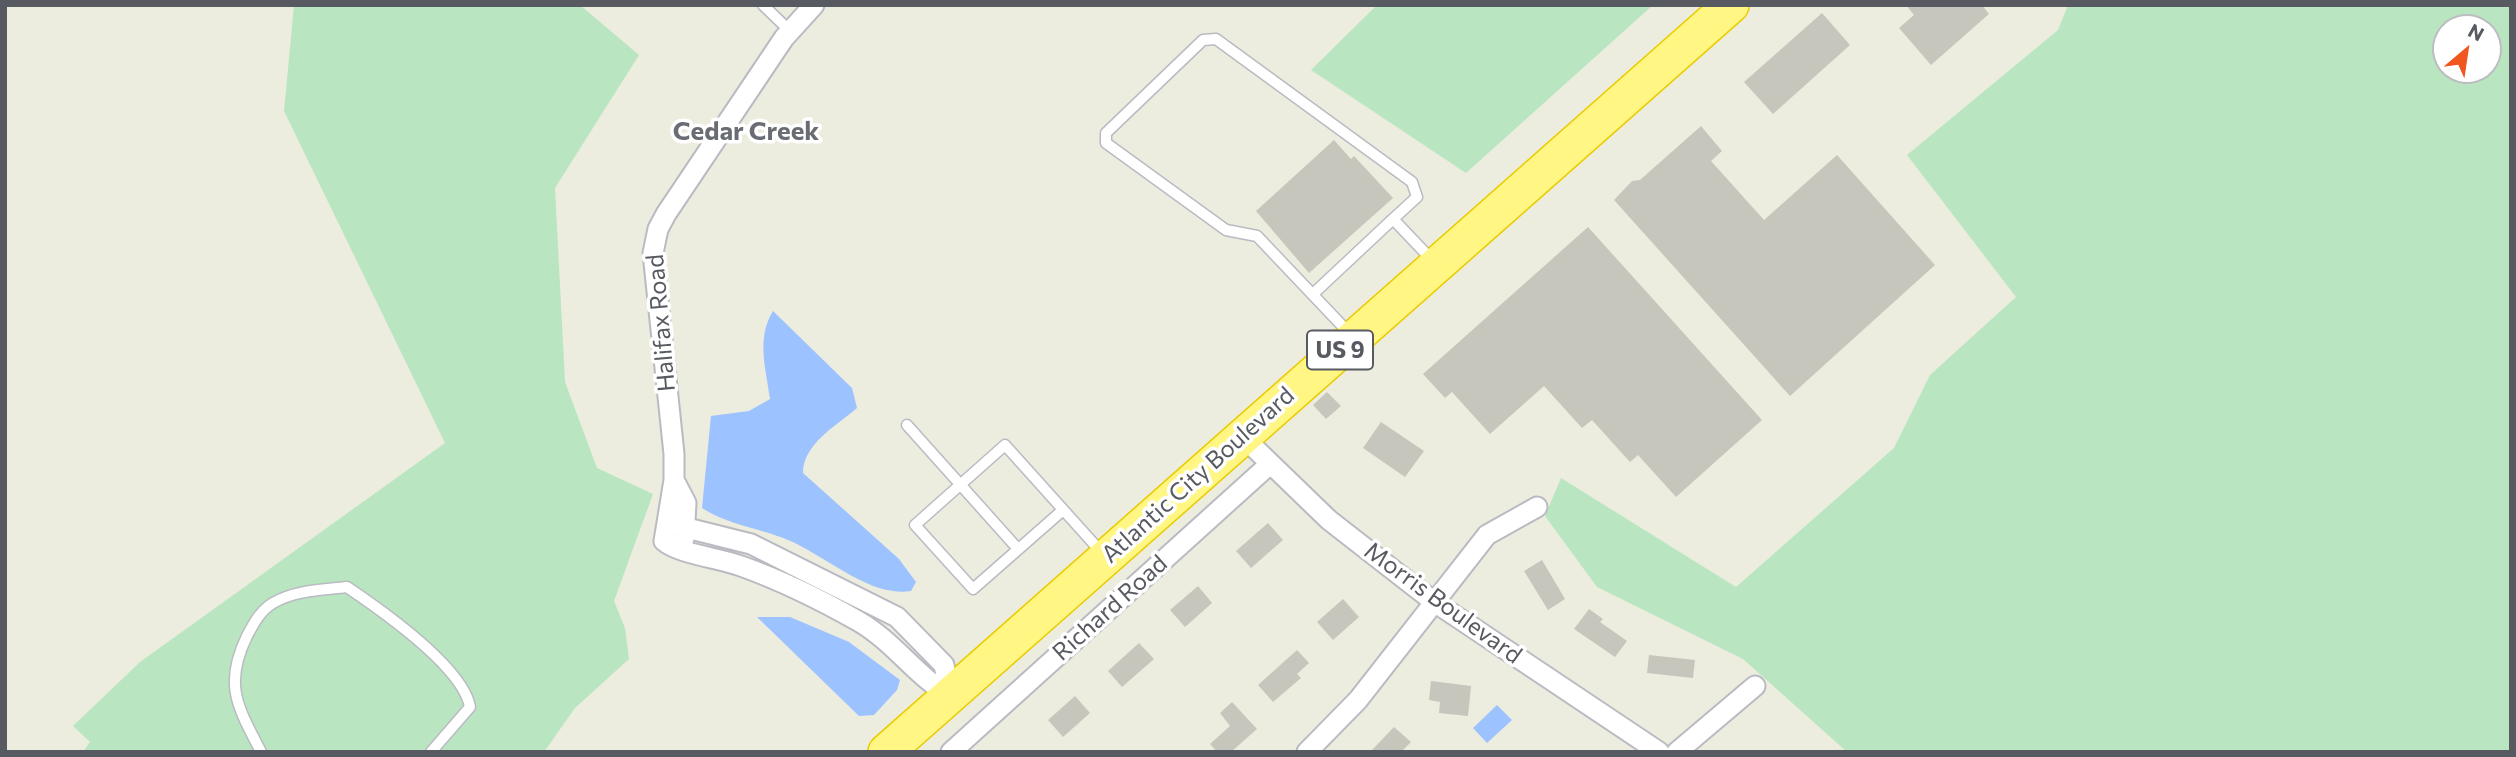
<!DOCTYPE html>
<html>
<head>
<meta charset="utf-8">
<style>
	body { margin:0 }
	#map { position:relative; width:2516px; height:757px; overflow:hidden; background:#ececdf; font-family:Commissioner,sans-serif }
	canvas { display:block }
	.frame { position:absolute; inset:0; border:7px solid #585a61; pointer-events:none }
	.north { position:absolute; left:2432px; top:14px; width:70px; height:70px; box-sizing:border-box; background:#fff; border:2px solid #bcbdc0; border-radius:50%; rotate:29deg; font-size:19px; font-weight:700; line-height:28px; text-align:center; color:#585a61 }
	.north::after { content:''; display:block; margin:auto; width:24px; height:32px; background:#f2561f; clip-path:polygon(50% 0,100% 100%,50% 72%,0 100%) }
</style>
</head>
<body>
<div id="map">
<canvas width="2516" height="757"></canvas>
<div class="frame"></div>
<div class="north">N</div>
</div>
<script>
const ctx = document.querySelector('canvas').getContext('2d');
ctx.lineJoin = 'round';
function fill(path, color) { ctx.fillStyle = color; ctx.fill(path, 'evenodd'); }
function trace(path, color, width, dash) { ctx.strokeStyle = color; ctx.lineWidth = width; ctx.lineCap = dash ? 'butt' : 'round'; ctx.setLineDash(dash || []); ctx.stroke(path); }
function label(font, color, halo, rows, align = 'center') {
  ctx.font = font + ' Commissioner,sans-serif'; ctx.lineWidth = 7; ctx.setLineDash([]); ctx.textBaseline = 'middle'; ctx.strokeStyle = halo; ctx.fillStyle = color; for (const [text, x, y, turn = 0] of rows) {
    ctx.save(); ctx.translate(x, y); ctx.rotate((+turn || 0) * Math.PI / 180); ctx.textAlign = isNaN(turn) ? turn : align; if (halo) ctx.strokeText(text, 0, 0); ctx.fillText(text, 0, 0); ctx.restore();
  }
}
fill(new Path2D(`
	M294,5H580L639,55L555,188L565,382L597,468L653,494L614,601L625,628L629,659L575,708L544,752H83L90,742L73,726L140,662L445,443L284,111Z
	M1377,5H1653L1466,173L1311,70Z
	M2068,5H2511V752H1847L1743,659L1597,587L1545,516L1561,478L1736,587L1894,448L1930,375L2016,297L1907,155L2058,30ZM2446,28H2488V70H2446Z`), '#b9e6c1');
fill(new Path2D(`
	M773,311L852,388L857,408C836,426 803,444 803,473L899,559L916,582L911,591C870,598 825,555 788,540C760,528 728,525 702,508L711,416L749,411L770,399C766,368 756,339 773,311Z
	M757,617H790L849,642L900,680L897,690L874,715L859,716Z
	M1497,705L1512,720L1487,743L1473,728Z`), '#9cc2ff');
fill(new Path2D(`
	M1906,5H1982L1989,14L1931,65L1899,28L1914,15Z
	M1822,13L1850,45L1773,114L1744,82Z
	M1701,126L1722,151L1711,161L1764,220L1837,155L1935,265L1790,396L1614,200L1632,181L1640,180Z
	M1334,140L1351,159L1354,156L1393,198L1309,273L1256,211Z
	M1588,227L1762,420L1676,497L1638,455L1630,462L1592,420L1582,428L1544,386L1490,434L1452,392L1445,398L1423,374Z
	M1327,392L1341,406L1326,419L1313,405Z
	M1381,422L1424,451L1405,477L1363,448Z
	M1268,523L1283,540L1251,568L1236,551Z
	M1542,560L1565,599L1548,610L1524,571Z
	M1198,586L1212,603L1185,627L1170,610Z
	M1343,599L1359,617L1333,640L1317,622Z
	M1589,609L1603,619L1600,622L1627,641L1615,657L1574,629Z
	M1139,643L1154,659L1122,687L1108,671Z
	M1297,650L1309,663L1297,674L1301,678L1273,702L1258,685Z
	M1649,655L1695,660L1693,678L1647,673Z
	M1431,681L1471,686L1468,716L1439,713L1440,702L1429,700Z
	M1075,696L1090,713L1063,737L1048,720Z
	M1232,702L1257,729L1231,752H1217L1210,744L1230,726L1220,713Z
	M1394,727L1411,742L1401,752H1370Z`), '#c7c6bc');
const lane = new Path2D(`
	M763,5L790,31
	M1313,294L1393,219
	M1351,335L1257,236L1226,230L1106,143V133L1203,40L1216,39L1412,182L1417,197L1393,219L1432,260
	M907,425L1018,549
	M1063,510L973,589L915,525L1005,445L1103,554
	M261,752C238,707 223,685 247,636C254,623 260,611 273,603C295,590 323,590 347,587C381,610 463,667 470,707L431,752`);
const street = new Path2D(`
	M814,5L784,38L666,214L658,229L653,253L674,454V480L664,541C679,554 720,558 741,566C780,580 821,600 858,621C893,641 915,675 950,696
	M1241,435L1329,520L1433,601L1659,752
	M674,480L686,503L684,539
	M667,523L751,544L897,617L944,665L950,696
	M951,752L1270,464
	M1307,752L1358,700L1487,535L1537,507
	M1677,752L1755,686`);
const highway = new Path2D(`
	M886,752L1731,5`);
trace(lane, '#babbc2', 13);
trace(street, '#babbc2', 23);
trace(highway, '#ebcc00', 38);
trace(lane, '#fff', 10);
trace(street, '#fff', 19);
trace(highway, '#fff683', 35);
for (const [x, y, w] of [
	[1340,350,66]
]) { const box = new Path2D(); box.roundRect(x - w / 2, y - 19.5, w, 39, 5); ctx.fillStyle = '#fff'; ctx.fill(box); trace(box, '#585a61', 2); }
label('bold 23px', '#585a61', null, [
	["US 9",1340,350]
]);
label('24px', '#585a61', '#fff', [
	["Halifax Road",661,323,-95],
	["Atlantic City Boulevard",1198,475,-42],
	["Morris Boulevard",1443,603,36],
	["Richard Road",1110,608,-42]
]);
label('bold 26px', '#696c73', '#fff', [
	["Cedar Creek",746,131]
]);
</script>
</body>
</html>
